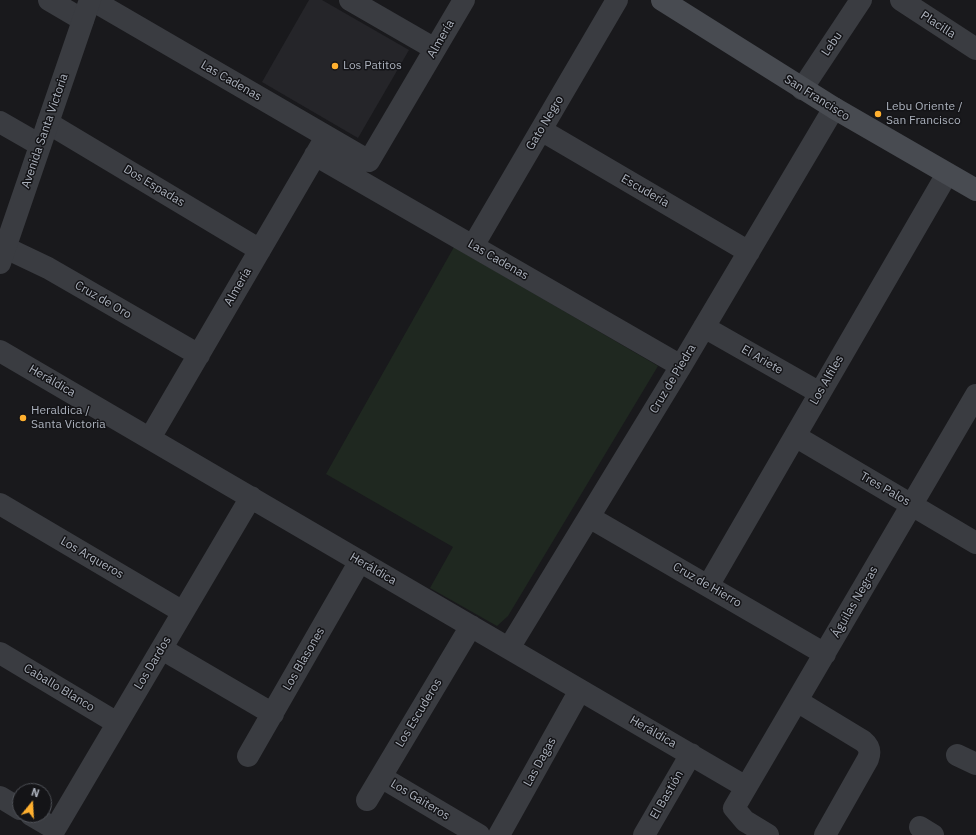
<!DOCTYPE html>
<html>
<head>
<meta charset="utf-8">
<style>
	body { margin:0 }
	#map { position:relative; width:976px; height:835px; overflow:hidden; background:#19191c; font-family:"IBM Plex Sans",sans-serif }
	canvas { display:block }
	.north { position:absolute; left:12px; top:783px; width:40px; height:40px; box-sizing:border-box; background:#141417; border:1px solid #505359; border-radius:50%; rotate:18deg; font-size:11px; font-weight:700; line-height:16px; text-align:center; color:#abb1bc }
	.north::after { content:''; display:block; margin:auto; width:14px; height:18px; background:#ffb02f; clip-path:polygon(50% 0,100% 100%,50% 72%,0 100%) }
</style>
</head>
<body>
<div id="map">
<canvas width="976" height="835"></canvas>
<div class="north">N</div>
</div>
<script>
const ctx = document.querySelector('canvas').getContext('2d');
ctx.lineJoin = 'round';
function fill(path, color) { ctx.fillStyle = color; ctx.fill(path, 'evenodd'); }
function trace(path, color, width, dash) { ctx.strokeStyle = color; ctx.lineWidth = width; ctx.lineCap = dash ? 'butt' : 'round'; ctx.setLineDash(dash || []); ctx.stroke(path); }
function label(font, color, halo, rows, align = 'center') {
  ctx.font = font + ' "IBM Plex Sans",sans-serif'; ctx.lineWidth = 3; ctx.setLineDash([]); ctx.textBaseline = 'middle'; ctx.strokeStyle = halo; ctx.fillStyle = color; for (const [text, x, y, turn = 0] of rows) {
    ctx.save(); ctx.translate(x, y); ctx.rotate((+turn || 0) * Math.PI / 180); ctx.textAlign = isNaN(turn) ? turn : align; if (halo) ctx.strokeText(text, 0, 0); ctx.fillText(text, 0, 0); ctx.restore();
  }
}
fill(new Path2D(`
	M309,0H322L409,50L358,138L262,82Z`), '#252529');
fill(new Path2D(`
	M454,247L658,366L508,616L497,626L430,588L453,547L326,474Z`), '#1f2820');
trace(new Path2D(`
	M49,0L83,20
	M92,0L369,161L464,0
	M350,0L435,49
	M901,0L976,49
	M802,89L861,0
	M0,122L40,145
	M48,123L260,250
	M541,130L749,252
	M315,155L681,366
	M473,246L617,0
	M6,248L48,268L199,355
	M704,327L820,393
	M0,351L746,787
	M795,436L976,543
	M150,438L323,142
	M0,504L183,612
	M589,517L825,654
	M708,586L947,174
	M509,648L681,366L834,108
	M162,649L273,714
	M0,653L117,723
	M797,701L863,741C869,746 871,751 868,759L825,835
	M957,755L976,764
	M248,756L360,561
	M381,777L479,835
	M0,797L20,809
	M367,800L471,626
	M31,815L55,829L251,497
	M920,827L933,835
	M499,835L580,690
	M644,835L691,754
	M768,835L745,821L734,808L976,395`), '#3a3c41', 22);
trace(new Path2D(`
	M0,263L90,0`), '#3a3c41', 22);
trace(new Path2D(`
	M662,0L834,108L976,190`), '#484b51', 22);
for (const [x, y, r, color] of [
	[335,66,4,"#ffb02f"],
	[878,114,4,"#ffb02f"],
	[23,418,4,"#ffb02f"]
]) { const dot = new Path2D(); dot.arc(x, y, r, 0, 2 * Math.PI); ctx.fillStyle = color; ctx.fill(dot); trace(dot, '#141417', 1.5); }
label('12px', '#abb1bc', '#141417', [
	["Placilla",938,25,33],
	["Almería",441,39,-60],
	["Lebu",832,44,-56],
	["Las Cadenas",231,81,30],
	["San Francisco",817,98,32],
	["Gato Negro",545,123,-59],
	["Avenida Santa Victoria",45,131,-71],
	["Dos Espadas",154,186,31],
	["Escudería",645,191,30],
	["Las Cadenas",498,260,30],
	["Almería",238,287,-60],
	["Cruz de Oro",103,300,30],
	["El Ariete",762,360,30],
	["Cruz de Piedra",673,379,-59],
	["Los Alfiles",827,380,-60],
	["Heráldica",52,381,30],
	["Tres Palos",885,489,30],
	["Los Arqueros",92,558,30],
	["Heráldica",373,569,30],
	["Cruz de Hierro",707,585,30],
	["Águilas Negras",855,602,-60],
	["Los Blasones",304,659,-60],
	["Los Dardos",153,663,-59],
	["Caballo Blanco",59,688,31],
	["Los Escuderos",419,713,-59],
	["Heráldica",653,732,30],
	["Las Dagas",540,762,-61],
	["El Bastión",667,795,-60],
	["Los Gaiteros",420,800,31]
]);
label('12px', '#abb1bc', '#141417', [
	["Los Patitos",343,66],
	["Lebu Oriente /",886,107],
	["San Francisco",886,121],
	["Heraldica /",31,411],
	["Santa Victoria",31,425]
], 'left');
</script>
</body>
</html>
